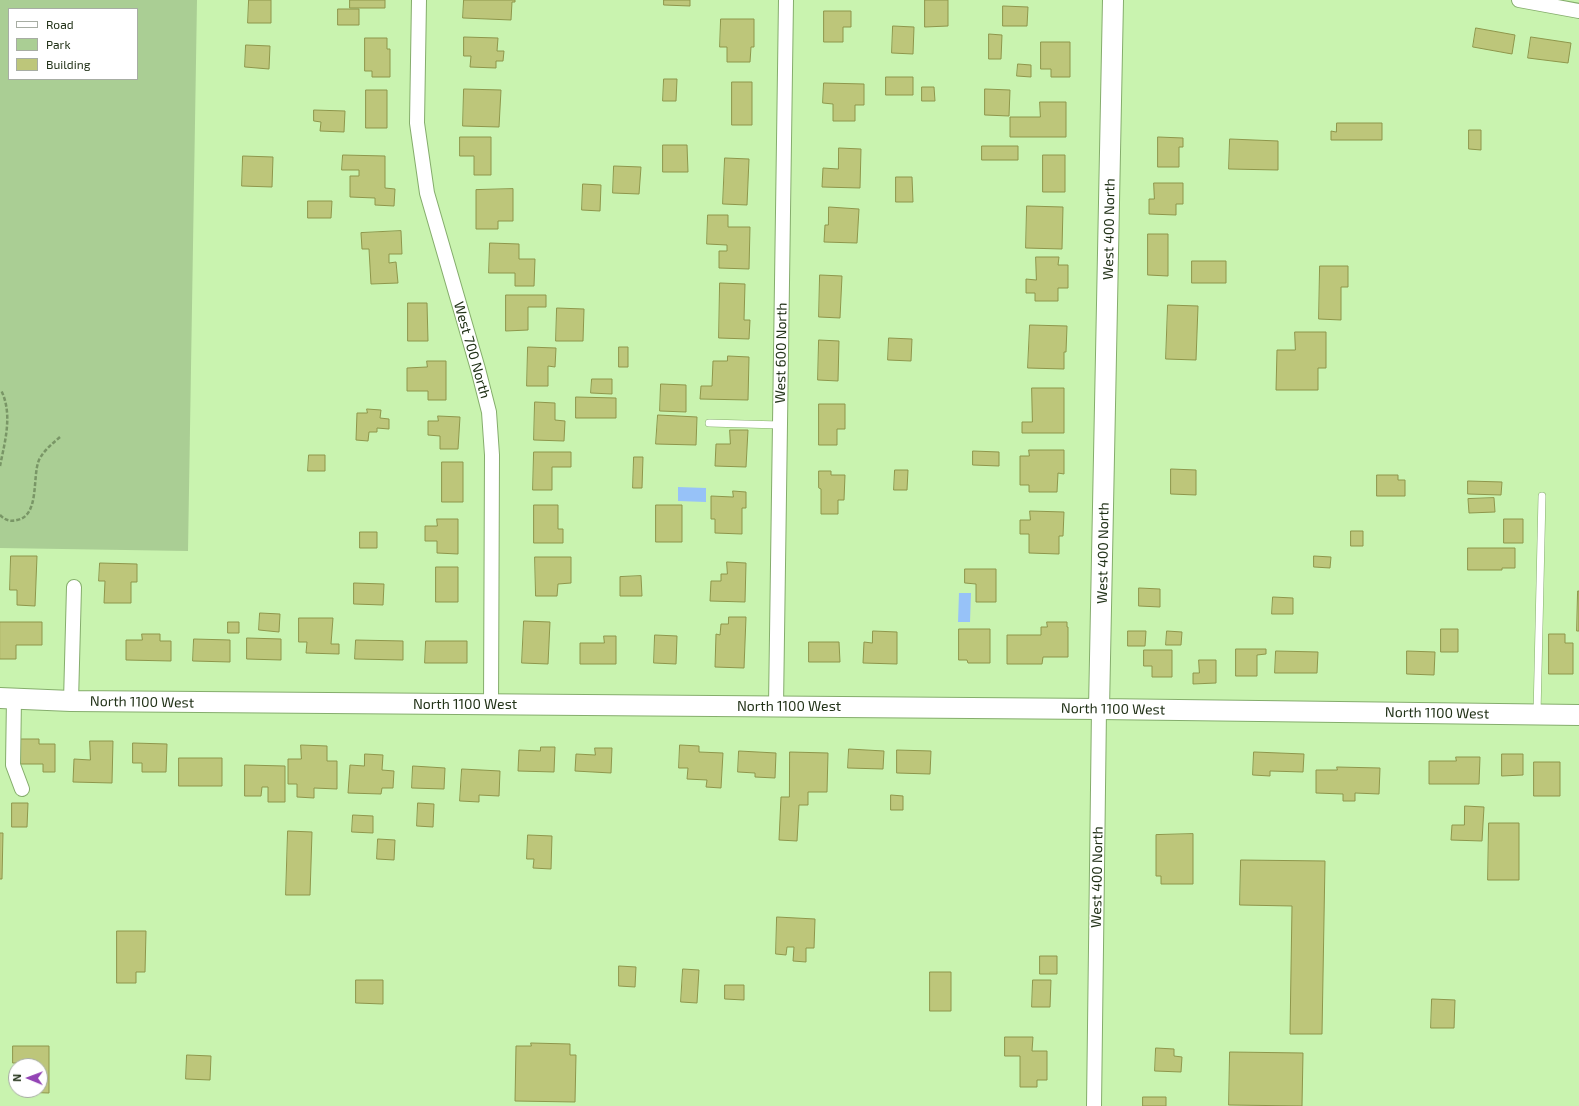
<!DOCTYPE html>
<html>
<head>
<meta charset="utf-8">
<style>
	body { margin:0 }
	#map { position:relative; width:1579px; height:1106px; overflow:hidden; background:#c9f3af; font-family:"Exo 2",sans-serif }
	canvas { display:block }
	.legend { position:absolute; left:8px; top:8px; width:130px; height:72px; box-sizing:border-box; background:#fff; border:1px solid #a7ada3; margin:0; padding:5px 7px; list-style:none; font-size:12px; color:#223218 }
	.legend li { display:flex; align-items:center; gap:8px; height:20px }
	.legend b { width:20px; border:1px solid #a7ada3 }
	.north { position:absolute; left:8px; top:1058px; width:40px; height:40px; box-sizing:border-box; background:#fff; border:1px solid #a7ada3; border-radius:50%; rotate:271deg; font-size:11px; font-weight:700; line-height:16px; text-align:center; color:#223218 }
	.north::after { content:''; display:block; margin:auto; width:14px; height:18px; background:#9344b5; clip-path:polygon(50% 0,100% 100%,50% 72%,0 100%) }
</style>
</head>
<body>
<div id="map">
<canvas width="1579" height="1106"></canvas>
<ul class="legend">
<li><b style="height:5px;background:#fff"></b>Road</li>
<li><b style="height:11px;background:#aace94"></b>Park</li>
<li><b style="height:11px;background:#bdc67a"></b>Building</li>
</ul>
<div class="north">N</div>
</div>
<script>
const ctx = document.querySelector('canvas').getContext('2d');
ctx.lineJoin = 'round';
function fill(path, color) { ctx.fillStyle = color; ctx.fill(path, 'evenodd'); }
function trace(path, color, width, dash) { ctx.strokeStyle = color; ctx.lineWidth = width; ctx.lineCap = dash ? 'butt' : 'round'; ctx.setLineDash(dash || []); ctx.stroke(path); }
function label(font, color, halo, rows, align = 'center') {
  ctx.font = font + ' "Exo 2",sans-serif'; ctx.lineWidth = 3; ctx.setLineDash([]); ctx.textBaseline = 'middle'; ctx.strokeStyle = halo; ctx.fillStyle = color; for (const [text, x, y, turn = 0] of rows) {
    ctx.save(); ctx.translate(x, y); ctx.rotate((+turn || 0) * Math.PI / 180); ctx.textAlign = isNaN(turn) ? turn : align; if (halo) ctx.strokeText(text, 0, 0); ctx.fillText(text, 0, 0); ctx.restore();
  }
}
fill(new Path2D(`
	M0,0H197L188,551L0,548ZM9,9H137V79H9Z`), '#aace94');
fill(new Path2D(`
	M678,487L706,488V502L678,501Z
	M959,593H971L970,622H958Z`), '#97c2f8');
const building = new Path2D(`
	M249,0H271V23H248Z
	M350,0H385V8H350Z
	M464,0H515V2H512L511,20L463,18Z
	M664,0H690V6L664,5Z
	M925,0H948V26L925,27Z
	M1003,6L1028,7L1027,26H1003Z
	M338,9H359V25H338Z
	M824,11H851V27H843V42H824Z
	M721,19H754V47H751L750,62H727V47H720Z
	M893,26L914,27L913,54L892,53Z
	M1476,28L1515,35L1512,54L1473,47Z
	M989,34L1002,35L1001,59H989Z
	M464,37L498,38L497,51H504L503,61H496V68L470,67L471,56H464Z
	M1531,37L1571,43L1568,63L1528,58Z
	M365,38H387V49H390V77H372V71H365Z
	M1041,42H1070V77H1051V69H1041Z
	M246,45L270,46L269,69L245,67Z
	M1018,64L1031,65V77L1017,76Z
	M886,77H913V95H886Z
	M664,79H677L676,101H663Z
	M732,82H752V125H732Z
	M824,83L864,84V105H855V121H833V104L823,103Z
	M922,87H934L935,101H922Z
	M464,89L501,90L499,127L463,126Z
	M985,89L1010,90L1009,116L985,115Z
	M366,90H387V128H366Z
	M1040,102H1066V137H1010V117H1040Z
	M314,110L345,111L344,132L320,131L321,122L314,121Z
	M1337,123H1382V140H1331V131L1336,132Z
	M1469,130H1481V150L1469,149Z
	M460,137H491V175H474V156H460Z
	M1158,137L1183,138V147H1179V167H1158Z
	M1230,139L1278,141V170L1229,169Z
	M663,145H687L688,172H663Z
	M982,146H1018V160H982Z
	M839,148L861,149L860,188L822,187L823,168L838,169Z
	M343,155L385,156V188L395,189L394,206L375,205V198L350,197V176H359V170H342Z
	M1043,155H1065V192H1043Z
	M243,156L273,157L272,187L242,186Z
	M725,158L749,159L747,205L723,204Z
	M614,166L641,167L639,194L613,193Z
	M896,177H912L913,202H896Z
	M1154,183H1183V204H1176V215L1149,214V199H1154Z
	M583,184L601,185L600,211L582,210Z
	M513,189V221H498V229H476V190Z
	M308,201H332L331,218H308Z
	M1027,206L1063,207L1062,249L1026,248Z
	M829,207L859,209L857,243L824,242L825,225H828Z
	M708,215H728V227H750L749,269L719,268V251H727V245L707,244Z
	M401,231L402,254H389V263L396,262L398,283L371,284L369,249H362L361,233Z
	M1148,234H1168V276L1148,275Z
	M490,243L519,244V259H535L534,286H515V273H489Z
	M1036,257H1059L1058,265H1068V288H1058V301H1035V293H1026V279L1036,280Z
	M1192,261H1226V283H1192Z
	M1320,266H1348V287H1341V320L1319,319Z
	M820,275L842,276L840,318L819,317Z
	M720,283L745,284L744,320H750L749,339L719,338Z
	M506,295H546V307H528V330L506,331Z
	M408,303H427L428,341H408Z
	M1168,305L1198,306L1196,360L1166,359Z
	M557,308L584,309L583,341H556Z
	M1030,325L1067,326L1066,352H1064V369L1028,368Z
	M1295,332H1326V368H1318V390H1276L1277,350H1295Z
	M889,338L912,339L911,361L888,360Z
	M819,340L839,341L838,381L818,380Z
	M528,347L556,348L555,367L548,366V386H527Z
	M619,347H628V367H619Z
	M728,356L749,357L748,400L700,399L701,386H712L713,361H727Z
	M427,361H446V400H428V391H407V368L427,367Z
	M592,379H612V394L591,393Z
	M661,384L686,385V412L660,411Z
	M1032,388H1064V433H1022V422H1032Z
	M576,397L616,398V418H576Z
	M535,402L555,403V420L565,421L564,441L534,440Z
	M819,404H845V429H837V445H819Z
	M367,409L381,410L380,418L389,419V429L377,428V432H369L368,441L356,440L357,413H367Z
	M658,415L697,417L696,445L656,444Z
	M438,416L460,417L458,449H440V436L428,435V421H438Z
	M730,430H748L746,467L715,466L716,444H730Z
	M1029,450H1064V474L1058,473L1057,492H1029V485H1020V456H1029Z
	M973,451L999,452V466L973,465Z
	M534,452H571V467H552V490H533Z
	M309,455H325V471H308Z
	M634,457H643L642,488H633Z
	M442,462H463V502H442Z
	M1171,469L1196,470V495L1171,494Z
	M895,470H908L907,490H894Z
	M819,471H831V475H845L844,500H838V514H821V489L819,488Z
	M1377,475H1398V480H1405V496H1377Z
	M1468,481L1502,482L1501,495L1468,494Z
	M733,491L746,492V508H742V534L715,533V519H711V496L733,497Z
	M1494,498L1495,512L1469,513L1468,499Z
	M534,505H558V529H563V543H534Z
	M656,505H682V542H656Z
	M1030,511L1064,512L1063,536H1059V554L1029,553V534H1020V520H1030Z
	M437,519H458V554L437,553V541H425V526H437Z
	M1504,519H1523V543H1504Z
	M1351,531H1363V546H1351Z
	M360,532H377V548H360Z
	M1468,548H1515V568H1502V570H1468Z
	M11,556H37L35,606L17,605V590H10Z
	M1314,556L1331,557L1330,568L1314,567Z
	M535,557H571V583L558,584L557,596H536Z
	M727,562L746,563L745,602L710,601L711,581H721V574H727Z
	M100,563L137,564V582H131V603H104L105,581H99Z
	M436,567H458V602H436Z
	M965,569H996V602H976V584L965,583Z
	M641,576L642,596H620V577Z
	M354,583L384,584L383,605L354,604Z
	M1139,588L1160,589V607L1139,606Z
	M1578,591H1579V631H1577Z
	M1273,597L1293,598V614H1272Z
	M260,613L280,614L279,632L259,630Z
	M729,617H746L744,668L715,667L716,634L720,635L721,624H728Z
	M299,618H333L331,644H339V654L306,653L307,642H299Z
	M524,621L550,622L548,664L522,663Z
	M0,622H42V645H16V659H0Z
	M228,622H239V633H228Z
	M1047,622H1067V627H1068V657H1043L1042,664H1007V635H1041V627H1047Z
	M959,629H990V663H968L967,660H959Z
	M1441,629H1458V652H1441Z
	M873,631L897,632V664L863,663L864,642L872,643Z
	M1128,631H1146L1145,646H1128Z
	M1167,631L1182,632L1181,645H1166Z
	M142,634H160V641H171V661L126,660V640H142Z
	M1549,634H1565V643H1573V674H1549Z
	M655,635L677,636L676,664L654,663Z
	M604,636H616V664H580V643H604Z
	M247,638L281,639V660L247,659Z
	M194,639L230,640V662L193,661Z
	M356,640L403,641V660L355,659Z
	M426,641H467V663H425Z
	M809,642H839L840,662H809Z
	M1236,649H1266V654L1257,655V676H1236Z
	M1144,650H1172V677H1152V666H1144Z
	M1276,651L1318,652L1317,673H1275Z
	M1407,651L1435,652L1434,675L1407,674Z
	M1199,660H1216V683L1193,684V673H1199Z
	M17,739H39V744H55V772H43V764H17Z
	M90,741H113L112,783L73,782L74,759L90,760Z
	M133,743L167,744L166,772H142V763H133Z
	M301,745L327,746V761H337V789L314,788V798L297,797V784H288V759H301Z
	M680,745L699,746V752L723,753L721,788L706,787L707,780L687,779L688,768H679Z
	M541,747H555L554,772L518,771L519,750L540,751Z
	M595,748H612L611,773L575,771L576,754L595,755Z
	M849,749L884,751L883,769L848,768Z
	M897,750L931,751L930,774L897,773Z
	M739,751L776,753L775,778L755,777V773L738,772Z
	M790,752L828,753L827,792H808V805H799L797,841L779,840L781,797H789Z
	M1254,752L1304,754L1303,772L1270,771V776L1253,775Z
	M365,754L383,755L382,770L394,771L393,788H382L381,794L348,793L350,765L364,766Z
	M1502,754H1523V775L1502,776Z
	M1456,757H1480L1479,784H1429V761H1456Z
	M179,758H222V786H179Z
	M1534,762H1560V796H1534Z
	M245,765L285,766V802H268V787H262L261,796H245Z
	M413,766L445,768L444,789L412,788Z
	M1337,767L1380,768L1379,794L1355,793V801H1343V794L1316,793V770H1337Z
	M462,769L500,771L499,796L479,795V802L460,801Z
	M891,795L903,796V810H891Z
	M12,803H28L27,827H12Z
	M418,803L434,804L433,827L417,826Z
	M1465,806L1484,807L1482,841L1451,840L1452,825H1464Z
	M353,815L373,816V833L352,832Z
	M1489,823H1519V880H1488Z
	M288,831L312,832L310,895H286Z
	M0,833H3L2,879H0Z
	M1193,834V884H1161V876H1156V835Z
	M528,835L552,836L551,869L533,868L534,859H527Z
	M378,839L395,840L394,860L377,859Z
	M1241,860L1325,861L1322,1034H1290L1292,906L1240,905Z
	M777,917L815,919L814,948H806V962L793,961L794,947H787L786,955L776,954Z
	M117,931H146L145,972H136V983H117Z
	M1040,956H1057V974H1040Z
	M619,966L636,967L635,987L619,986Z
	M683,969L699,970L697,1003L681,1002Z
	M930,972H951V1011H930Z
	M356,980H383V1004L356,1003Z
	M1033,980H1051L1050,1007H1032Z
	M725,985H744V1000L725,999Z
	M1432,999L1455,1000L1454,1028H1431Z
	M1005,1037H1033L1032,1051H1047V1080H1037V1087H1020V1056H1005Z
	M531,1043L570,1044V1055H576L575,1102L515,1101L516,1046H531Z
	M13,1046H49V1093L19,1092V1090H40V1066H19V1063H13Z
	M1156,1048L1174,1049V1056L1182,1057L1181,1072L1155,1071Z
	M1230,1052L1303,1053L1302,1106L1229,1105Z
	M187,1055L211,1056L210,1080L186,1079Z
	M1143,1097H1166V1106H1143Z`);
fill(building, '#bdc67a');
trace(building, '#8e964b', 1);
const lane = new Path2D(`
	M709,423L780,425
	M1537,714L1542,496`);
const street = new Path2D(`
	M419,0L417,123L427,193L478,369L489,412L492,455L491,705
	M1519,0L1579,11
	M14,698L13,765L22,789
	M71,701L74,587
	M776,706L786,0
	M1094,1106L1099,709`);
const secondary = new Path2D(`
	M0,698L71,701L1099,709L1579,715
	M1099,709L1113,0`);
trace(lane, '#85ad6c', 8);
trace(street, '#85ad6c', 16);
trace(secondary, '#85ad6c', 22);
trace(new Path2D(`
	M0,466C5,441 13,414 1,390
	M0,515C5,520 10,522 17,520C40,516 32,476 39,460C44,450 52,444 60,437`), '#799666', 2.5, [4, 2]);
trace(lane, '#fff', 7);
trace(street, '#fff', 14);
trace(secondary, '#fff', 20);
label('14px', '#223218', '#fff', [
	["West 400 North",1109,229,-89],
	["West 700 North",472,350,74],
	["West 600 North",781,353,-89],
	["West 400 North",1103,553,-89],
	["North 1100 West",142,702,1],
	["North 1100 West",465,704],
	["North 1100 West",789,706],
	["North 1100 West",1113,709,1],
	["North 1100 West",1437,713,1],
	["West 400 North",1097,877,-89]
]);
</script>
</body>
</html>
